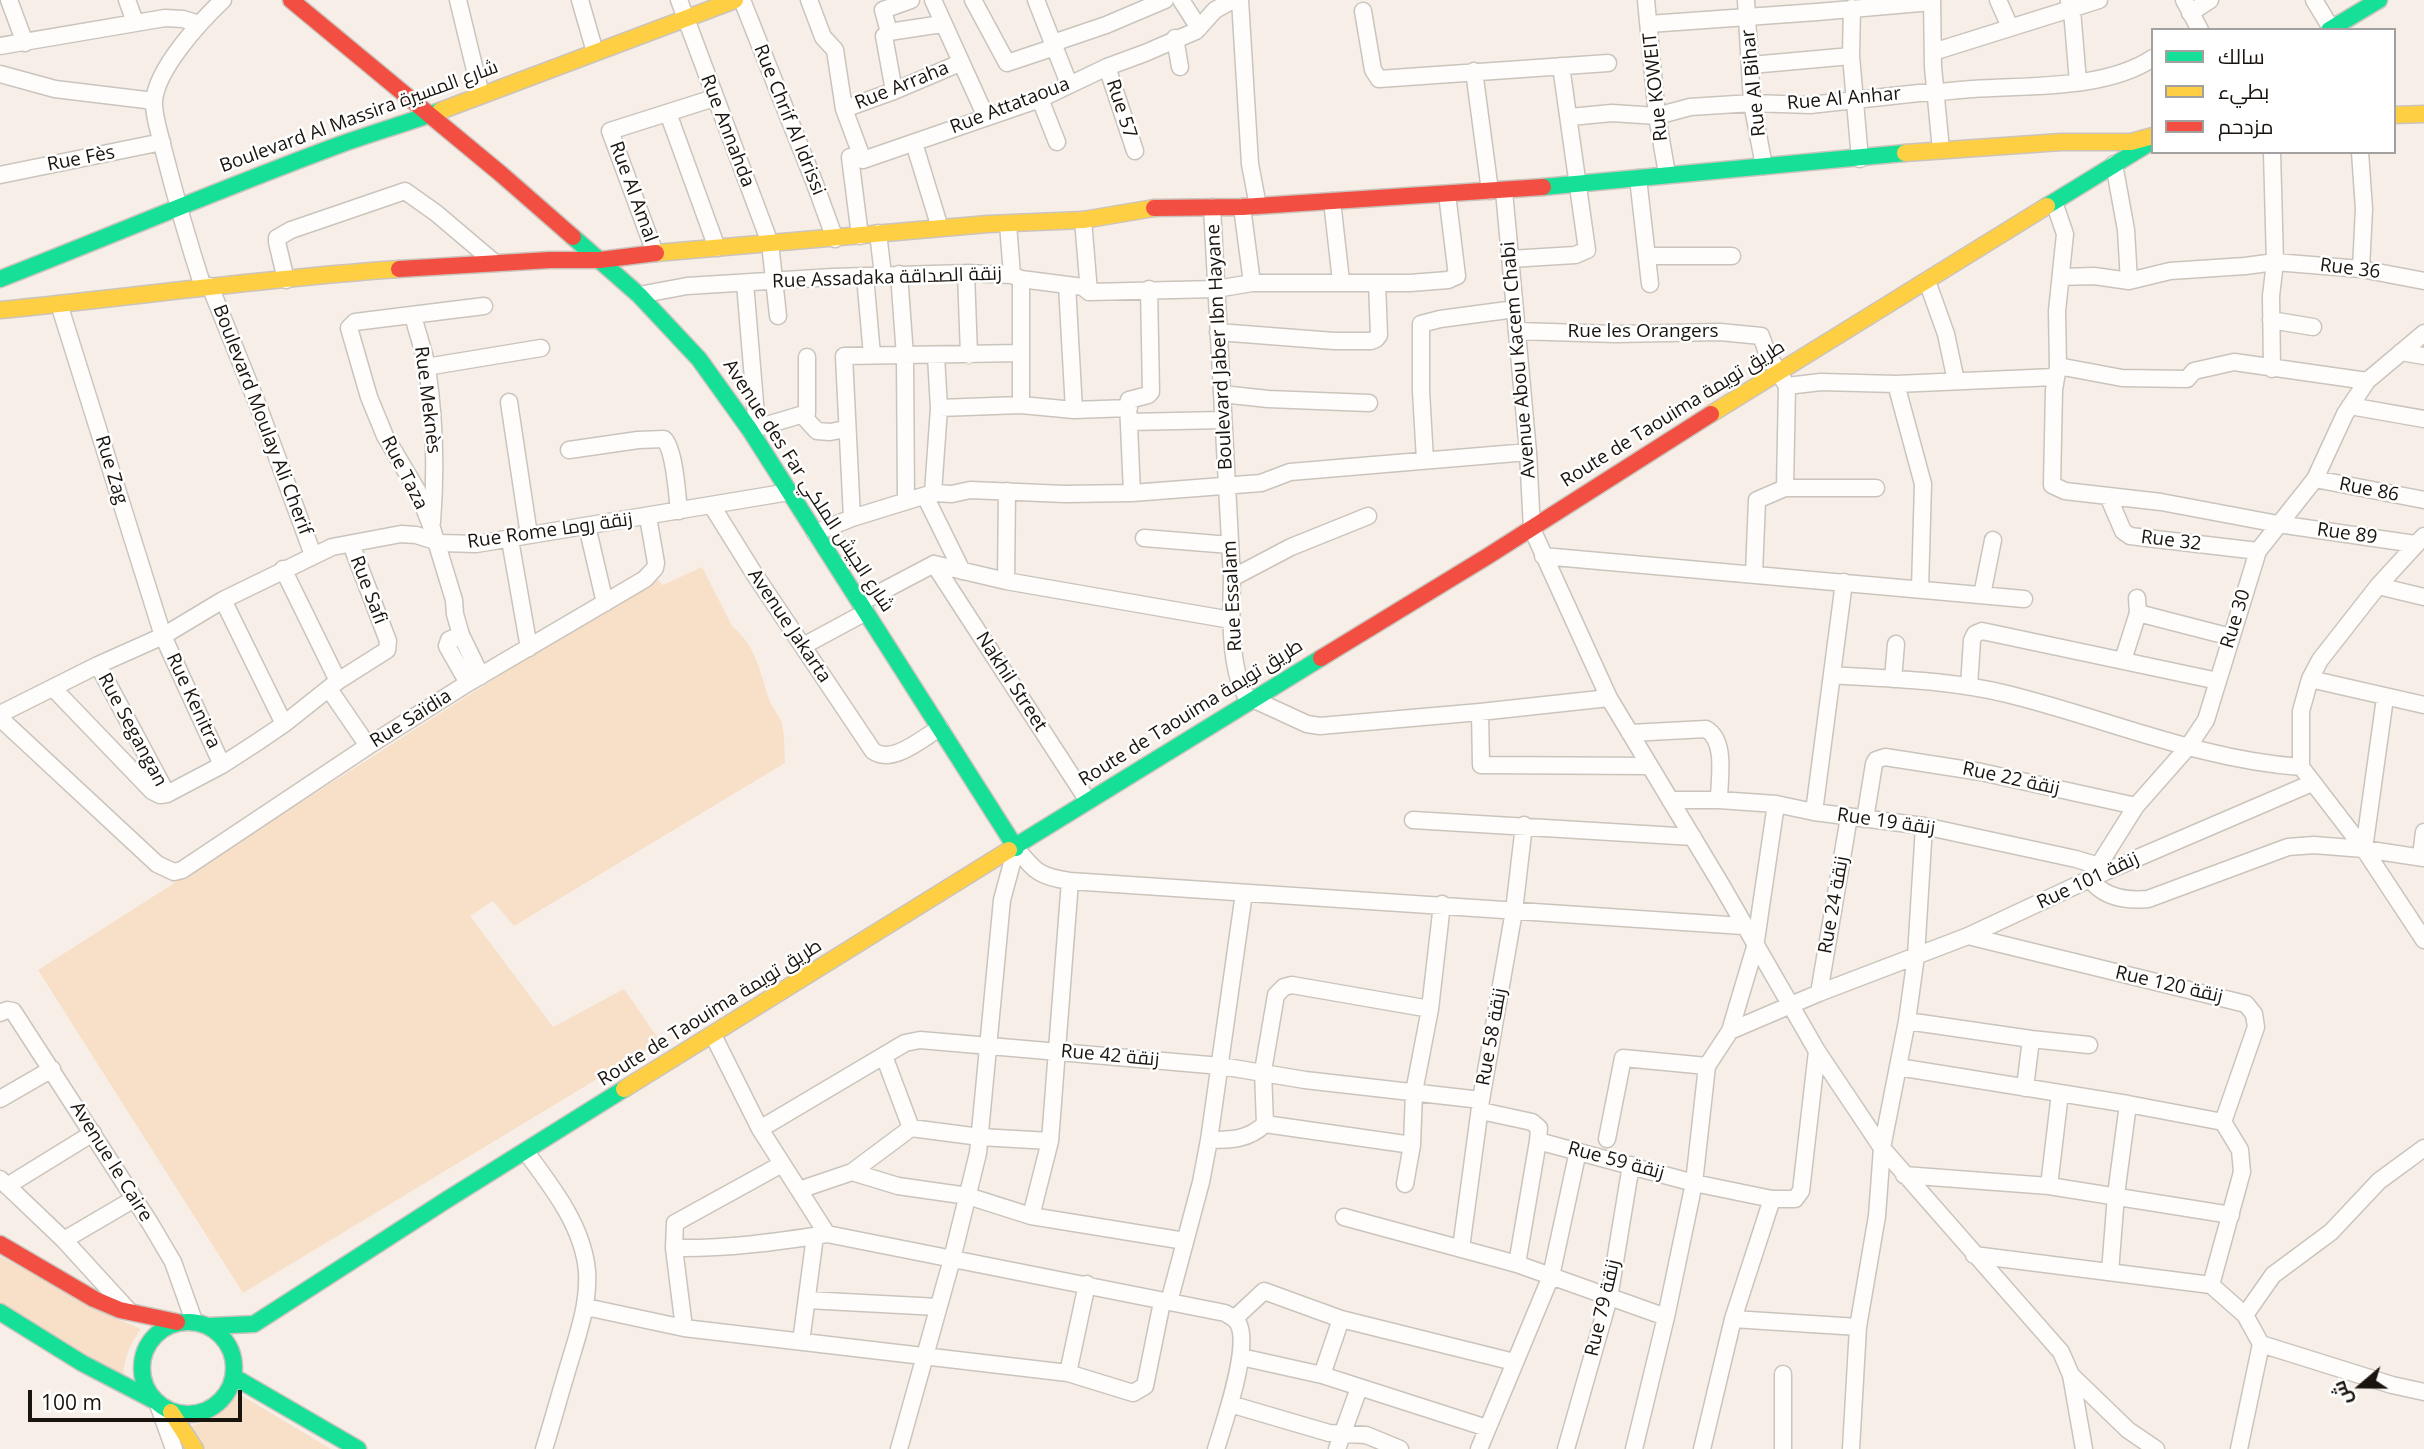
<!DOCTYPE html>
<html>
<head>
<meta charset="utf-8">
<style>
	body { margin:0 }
	#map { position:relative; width:2424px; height:1449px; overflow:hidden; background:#f7efe7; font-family:"Open Sans",Cairo,sans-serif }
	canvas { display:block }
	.legend { position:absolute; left:2151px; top:28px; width:245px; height:126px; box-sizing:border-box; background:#fff; border:2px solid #a3a19f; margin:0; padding:9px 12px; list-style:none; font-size:21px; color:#1a140f }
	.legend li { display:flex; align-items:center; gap:14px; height:35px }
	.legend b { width:35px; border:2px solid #a3a19f }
	.north { position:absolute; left:2326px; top:1351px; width:70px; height:70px; -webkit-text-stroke:5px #fff; paint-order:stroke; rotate:250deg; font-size:19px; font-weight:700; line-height:28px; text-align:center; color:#1a140f }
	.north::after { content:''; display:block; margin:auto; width:24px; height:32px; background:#1a140f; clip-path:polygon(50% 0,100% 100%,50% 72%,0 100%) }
	.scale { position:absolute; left:28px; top:1390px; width:214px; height:32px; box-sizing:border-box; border:4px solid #1a140f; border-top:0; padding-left:9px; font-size:21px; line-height:24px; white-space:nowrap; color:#1a140f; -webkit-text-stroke:5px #fff; paint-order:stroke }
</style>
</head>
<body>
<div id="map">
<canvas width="2424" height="1449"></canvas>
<ul class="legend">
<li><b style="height:9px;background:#16e098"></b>سالك</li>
<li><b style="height:9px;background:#ffcf43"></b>بطيء</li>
<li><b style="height:9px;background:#f24e42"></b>مزدحم</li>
</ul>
<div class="north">ش</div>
<div class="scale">100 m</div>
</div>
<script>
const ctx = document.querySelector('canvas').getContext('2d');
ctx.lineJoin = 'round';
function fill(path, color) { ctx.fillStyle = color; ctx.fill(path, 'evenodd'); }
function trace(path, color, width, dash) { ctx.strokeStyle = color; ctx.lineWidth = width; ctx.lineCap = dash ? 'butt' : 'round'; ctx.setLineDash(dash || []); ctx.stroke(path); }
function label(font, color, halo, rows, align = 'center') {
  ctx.font = font + ' "Open Sans",Cairo,sans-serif'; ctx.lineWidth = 5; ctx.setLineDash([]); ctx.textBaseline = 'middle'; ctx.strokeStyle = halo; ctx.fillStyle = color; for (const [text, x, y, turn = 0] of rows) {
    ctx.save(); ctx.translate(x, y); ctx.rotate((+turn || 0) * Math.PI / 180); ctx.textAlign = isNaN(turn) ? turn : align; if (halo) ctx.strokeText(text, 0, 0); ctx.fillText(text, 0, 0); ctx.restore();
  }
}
fill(new Path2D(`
	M702,567L732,626C756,646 760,672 769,699C772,708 780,716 782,724C785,736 784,751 785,763L514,926L493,901L470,916L553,1027L624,989L660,1041L243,1293L38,970L654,577L663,585Z
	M0,1256L111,1316L141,1329C129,1345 125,1357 123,1376L0,1308Z
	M234,1391L331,1449H201L184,1428C206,1423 226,1414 234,1391Z`), '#f8dfc7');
const street = new Path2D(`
	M9,0L25,43
	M127,0L135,22
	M458,0L481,95
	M580,0L595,52
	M679,0L770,243L778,316
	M742,0L815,184L835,239
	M809,0L823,37L835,50L844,109L863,160
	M933,0L986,117
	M973,0L1007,63L1055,47
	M1036,0L1069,84
	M1181,0L1199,28
	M1240,0L1250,164L1258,206
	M1646,0L1657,116L1667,174
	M1746,0L1752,103L1764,166
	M1932,0L1933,67L1941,150
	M1998,0L2010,27
	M2184,0L2200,30
	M2314,0L2331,28
	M2069,1L2072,10L2078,82
	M1852,8L1851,56L1860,159
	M1363,11L1373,70L1379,79L1608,63
	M2190,13L2210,0
	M1649,24L1817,12L1932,2
	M889,32L883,10L911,0
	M1175,38L1180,67
	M1053,43L1106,25L1165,0
	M0,46L165,18L183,19L199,24
	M1933,52L2099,0
	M1751,65L1851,56
	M1107,67L1135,151
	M1474,71L1490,191
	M0,74L55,89L154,101
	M894,91L884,36L889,32L942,24
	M1040,99L1057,142
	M844,109L894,91L960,63
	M668,113L717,248
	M1570,117L1612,113L1657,116L1690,107L1752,103L1810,105L1919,93C1937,93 1954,90 1973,89C2028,85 2105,90 2153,58
	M914,143L940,228
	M2272,152L2275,262L2271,296L2272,369
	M2360,152L2364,209L2361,269
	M2114,164L2126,230L2129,281
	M0,175L162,142
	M1638,178L1650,284
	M1504,191L1528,452L1532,529L1609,698L1722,886L1817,1051L1882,1148L2061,1352L2071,1375L2084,1449
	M1332,201L1341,281
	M2054,202L2065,234L2057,311L2058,366L2054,390L2052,485L2065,491L2161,502L2278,524L2415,544
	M1212,207L1232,578C1231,610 1229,668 1246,696L1307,724L1320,726L1480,712L1609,698
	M1242,207L1252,283
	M1083,220L1089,292
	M1008,224L1012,275
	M878,233L883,275
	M860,236L850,157L863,160L1040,99L1107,67L1145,53L1196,31L1215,10L1233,0
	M655,253L610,131L714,98
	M1647,256H1732
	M1510,259L1575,255L1587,250L1561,66
	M966,273L969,355
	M899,274L905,356L906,501
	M865,276L872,355
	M2061,277L2094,276L2129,281L2170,271L2245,266L2275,262L2361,269L2424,281
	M286,280L277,242V238L291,230L405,191L436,213L495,263
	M1927,281L1946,334L1956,381
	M745,283L757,427
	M1067,285L1074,410
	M210,286L259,408L313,555
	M203,287C188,241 175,195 163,148C160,134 153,115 154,101C157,68 200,22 223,0
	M639,295L687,286L833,277L966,273L1012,275L1021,279L1083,287L1089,292L1216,289L1252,283H1410L1448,280L1457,276L1447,194
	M59,304L163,636L222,765
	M413,315C417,333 424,350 427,368C435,420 436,471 432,522
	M2271,320L2313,327
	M1517,331L1615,334L1720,332L1761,336L1768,355L1787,386L1785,488L1757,500L1754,574
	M1218,332L1334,341H1371L1376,339L1379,335L1377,283
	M2401,352L2424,356
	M2058,366L2122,378L2187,379L2194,371L2234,362L2367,381
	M426,367L541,348
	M1896,384L1923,484L1920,589
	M1787,386L1821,382L1896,384L2055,377
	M1222,394L1268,399L1369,403
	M509,402L529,535
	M1021,405V279
	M2350,406L2424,419
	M939,408L1021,405L1074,410L1129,408
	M802,415L817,431L830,432L846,429
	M1129,422L1223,420
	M750,430L807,413V357
	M569,450L638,440L664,439C675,451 677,494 679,511
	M1425,460L1421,391V324L1440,319L1515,309
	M2315,479L2424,500
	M1785,488H1876
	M933,493L939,408L936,356
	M1132,493L1128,403L1129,400L1148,395L1151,392L1149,289
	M925,496L962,571
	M2108,496L2123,531L2130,536L2258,551
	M712,506L755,575L873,751C893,765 922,738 940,728
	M852,518L844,356L1020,353
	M587,526L605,603
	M815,533L852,518L933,493L952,494L970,490L1065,494L1132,493L1261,483L1290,472L1528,452
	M2424,536L2378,586L2320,660L2310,679L2301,711V767L2364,849L2424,858
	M1144,538L1230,545
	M510,540L529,648
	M1543,556L2024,599
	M934,564L1006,581L1231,620
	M934,564L1088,801
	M283,569L338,681
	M1232,578L1291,547L1368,516
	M1006,581L1007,491
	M2378,586L2424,597
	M1982,595L1993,540
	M223,600L284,724
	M860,603L934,564
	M2138,613L2231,637
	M461,635L449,640L447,646L468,683
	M803,646L866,612
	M2123,660L2138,613L2137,598
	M98,665L167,794
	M1832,675C1891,679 1950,680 2007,694C2105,718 2200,760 2301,767
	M481,676L461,635L455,614L454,600L432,528L417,490L385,436L369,397L349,328L355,322L363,321L484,306
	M1893,679L1896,644
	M2310,679L2424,705
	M1969,686L1972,640L1975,634L1982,631L2218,681
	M53,688L152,791L160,795L167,794L222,765L259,741L284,724L338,681L387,650L388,641L351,544
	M329,689L368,746
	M2385,698L2364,849L2424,940
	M1480,712L1481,765L1650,766
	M0,714L98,665L163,636L223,600L332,547L401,534L416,535L442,543L476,544L789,492
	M0,718L157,864L174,872L182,870L368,746L468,683L645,579L655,568L656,563L648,517
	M1630,733L1706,729C1727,741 1719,779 1719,800
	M1670,800H1719L1776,804L1814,812L1924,826L2076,859L2099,866
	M1814,812L1844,582
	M1865,819L1874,764L1876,760L1885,757L1981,772L2136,806
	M1413,820L1693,837
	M1016,848C1035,871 1039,877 1070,881L1743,926
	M2364,849L2314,845L2288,847L2148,899C2126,901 2104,898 2090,879L2136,806L2188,747L2206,720L2258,551L2315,479L2345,414L2367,381L2424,333
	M2421,857L2424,832
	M1968,936L2246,1004L2254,1014L2256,1027L2223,1122
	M1819,993L1849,817
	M0,1013L7,1010L13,1011L150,1223L173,1262L194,1321
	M1907,1021L2031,1039L2089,1045
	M1730,1031L1819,993L1968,936L2107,871L2312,783
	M713,1035L760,1129L827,1234
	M884,1056L911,1128
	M1898,1067L2128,1104L2223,1122L2240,1150L2242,1172L2211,1285
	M2025,1088L2031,1039
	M0,1099L52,1069
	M1481,1111L1532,1122L1539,1128L1538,1141L1517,1264
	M1265,1124L1263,1071L1276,995L1284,987L1292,985L1430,1009
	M760,1129L905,1043L920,1040L1221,1066L1305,1080L1481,1100
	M1607,1139L1623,1058L1707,1066
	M1209,1140C1231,1140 1248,1140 1265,1124L1412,1145
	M1538,1141L1694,1183L1772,1199H1795L1801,1191L1817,1051
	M526,1152C552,1187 583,1226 587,1271C589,1302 579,1331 570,1361C561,1390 553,1420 544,1449
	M852,1172L898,1186L968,1196L1031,1216L1185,1241
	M1904,1175L2049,1186L2231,1215
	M0,1179L64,1240L128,1310
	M1405,1184L1412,1145L1414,1092L1430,1009L1442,904
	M7,1186L93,1133
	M2049,1186L2060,1093
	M799,1190L852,1172L911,1128L980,1137L1050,1141
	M1031,1216L1050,1141L1070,881
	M1344,1217L1517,1264L1666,1317
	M64,1240L134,1199
	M674,1248L675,1223L782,1164
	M1461,1248L1481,1100L1514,911L1524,825
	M1974,1255L2211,1285L2245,1315L2261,1344L2392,1385L2424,1392
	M2110,1272L2116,1195L2128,1104
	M807,1300L938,1307
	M1169,1302L1201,1182L1209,1140L1244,893
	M586,1307L684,1328L1068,1373L1133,1393L1145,1386L1162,1302
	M2245,1315L2273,1275L2331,1232L2379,1181L2424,1148
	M1235,1318L1264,1291L1341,1319L1514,1362
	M1733,1319L1858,1327
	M684,1328L674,1248C726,1249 776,1242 827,1234L1225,1313C1230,1316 1235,1318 1238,1323C1251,1346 1224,1423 1216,1449
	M801,1342L815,1236
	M1241,1357L1322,1375L1487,1428
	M1068,1373L1087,1284
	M1783,1374V1449
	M1322,1375L1341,1319
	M2071,1375L2128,1430L2156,1449
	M1230,1404L1329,1433L1366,1435L1400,1449
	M159,1407L174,1449
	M899,1449L952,1259L978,1153L1002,900L1016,848
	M1337,1449L1359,1388
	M1479,1449L1551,1276L1578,1151
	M1566,1449L1609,1298L1631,1165
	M1634,1449L1666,1317L1694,1183L1707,1066L1730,1031L1755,947L1776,804
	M1702,1449L1733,1319L1772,1199
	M1851,1449L1858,1327L1877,1216L1882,1148L1907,1021L1916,956L1924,826
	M2239,1449L2261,1344`);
const fast = new Path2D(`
	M2329,30L2379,0
	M1543,187L1905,153
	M2047,206L2153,141
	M573,237L639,295L699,359L750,430L1016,848
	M0,279C113,235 225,187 339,145C372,133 407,123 440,111
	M1009,850L1321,658
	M0,1312L82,1363L155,1401
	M142 1368a46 46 0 1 1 92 0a46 46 0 1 1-92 0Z
	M209,1326L254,1324L448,1199L624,1089
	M234,1377L358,1449`);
const slow = new Path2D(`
	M440,111L735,0
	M2394,115L2424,114
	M1905,153L2061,142H2131L2153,136
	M656,253L988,224L1083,220L1154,208
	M0,310C133,297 266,278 399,269
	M1711,414L2047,206
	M624,1089L1009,850
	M171,1412L195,1449`);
const jam = new Path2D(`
	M291,0L501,174L573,237
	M1154,208L1242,207L1543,187
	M399,269L550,260H600L656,253
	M1321,658L1488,556L1711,414
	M0,1244L94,1299L120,1310L177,1322`);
trace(street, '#cac4bd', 19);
trace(fast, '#cac4bd', 19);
trace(slow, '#cac4bd', 19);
trace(jam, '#cac4bd', 19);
trace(street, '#fefdfb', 16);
trace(fast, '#16e098', 16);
trace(slow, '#ffcf43', 16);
trace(jam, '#f24e42', 16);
label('19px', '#1a140f', '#fff', [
	["Rue Al Bihar",1754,83,-96],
	["Rue Arraha",902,86,-22],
	["Rue KOWEIT",1656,87,-96],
	["Rue Al Anhar",1844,99,-5],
	["Rue Attataoua",1010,106,-21],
	["Rue 57",1121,109,72],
	["Boulevard Al Massira شارع المسيرة",359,117,-20],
	["Rue Chrif Al Idrissi",789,120,68],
	["Rue Annahda",727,131,69],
	["Rue Fès",81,159,-11],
	["Rue Al Amal",633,192,70],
	["Rue 36",2350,269,7],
	["Rue Assadaka زنقة الصداقة",887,278,-2],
	["Rue les Orangers",1643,332],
	["Boulevard Jaber Ibn Hayane",1220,347,-93],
	["Avenue Abou Kacem Chabi",1519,360,-95],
	["Rue Meknès",427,400,83],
	["Route de Taouima طريق تويمة",1673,414,-32],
	["Boulevard Moulay Ali Cherif",262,420,69],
	["Rue Zag",111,470,73],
	["Rue Taza",404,473,63],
	["Avenue des Far شارع الجيش الملكي",808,486,57],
	["Rue 86",2369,490,11],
	["Rue Rome زنقة روما",550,531,-8],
	["Rue 89",2347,534,8],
	["Rue 32",2171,541,7],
	["Rue Safi",368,590,69],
	["Rue Essalam",1233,596,-93],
	["Rue 30",2236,619,-73],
	["Avenue Jakarta",789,626,56],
	["Nakhil Street",1011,682,57],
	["Rue Kenitra",193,701,65],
	["Route de Taouima طريق تويمة",1191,713,-32],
	["Rue Saïdia",411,719,-32],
	["Rue Segangan",132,730,62],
	["Rue 22 زنقة",2011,779,12],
	["Rue 19 زنقة",1886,822,8],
	["Rue 101 زنقة",2088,881,-25],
	["Rue 24 زنقة",1834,905,-80],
	["Rue 120 زنقة",2169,985,13],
	["Route de Taouima طريق تويمة",710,1013,-32],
	["Rue 58 زنقة",1492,1037,-80],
	["Rue 42 زنقة",1110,1056,5],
	["Rue 59 زنقة",1616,1161,15],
	["Avenue le Caire",111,1162,58],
	["Rue 79 زنقة",1603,1308,-77]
]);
</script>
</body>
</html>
